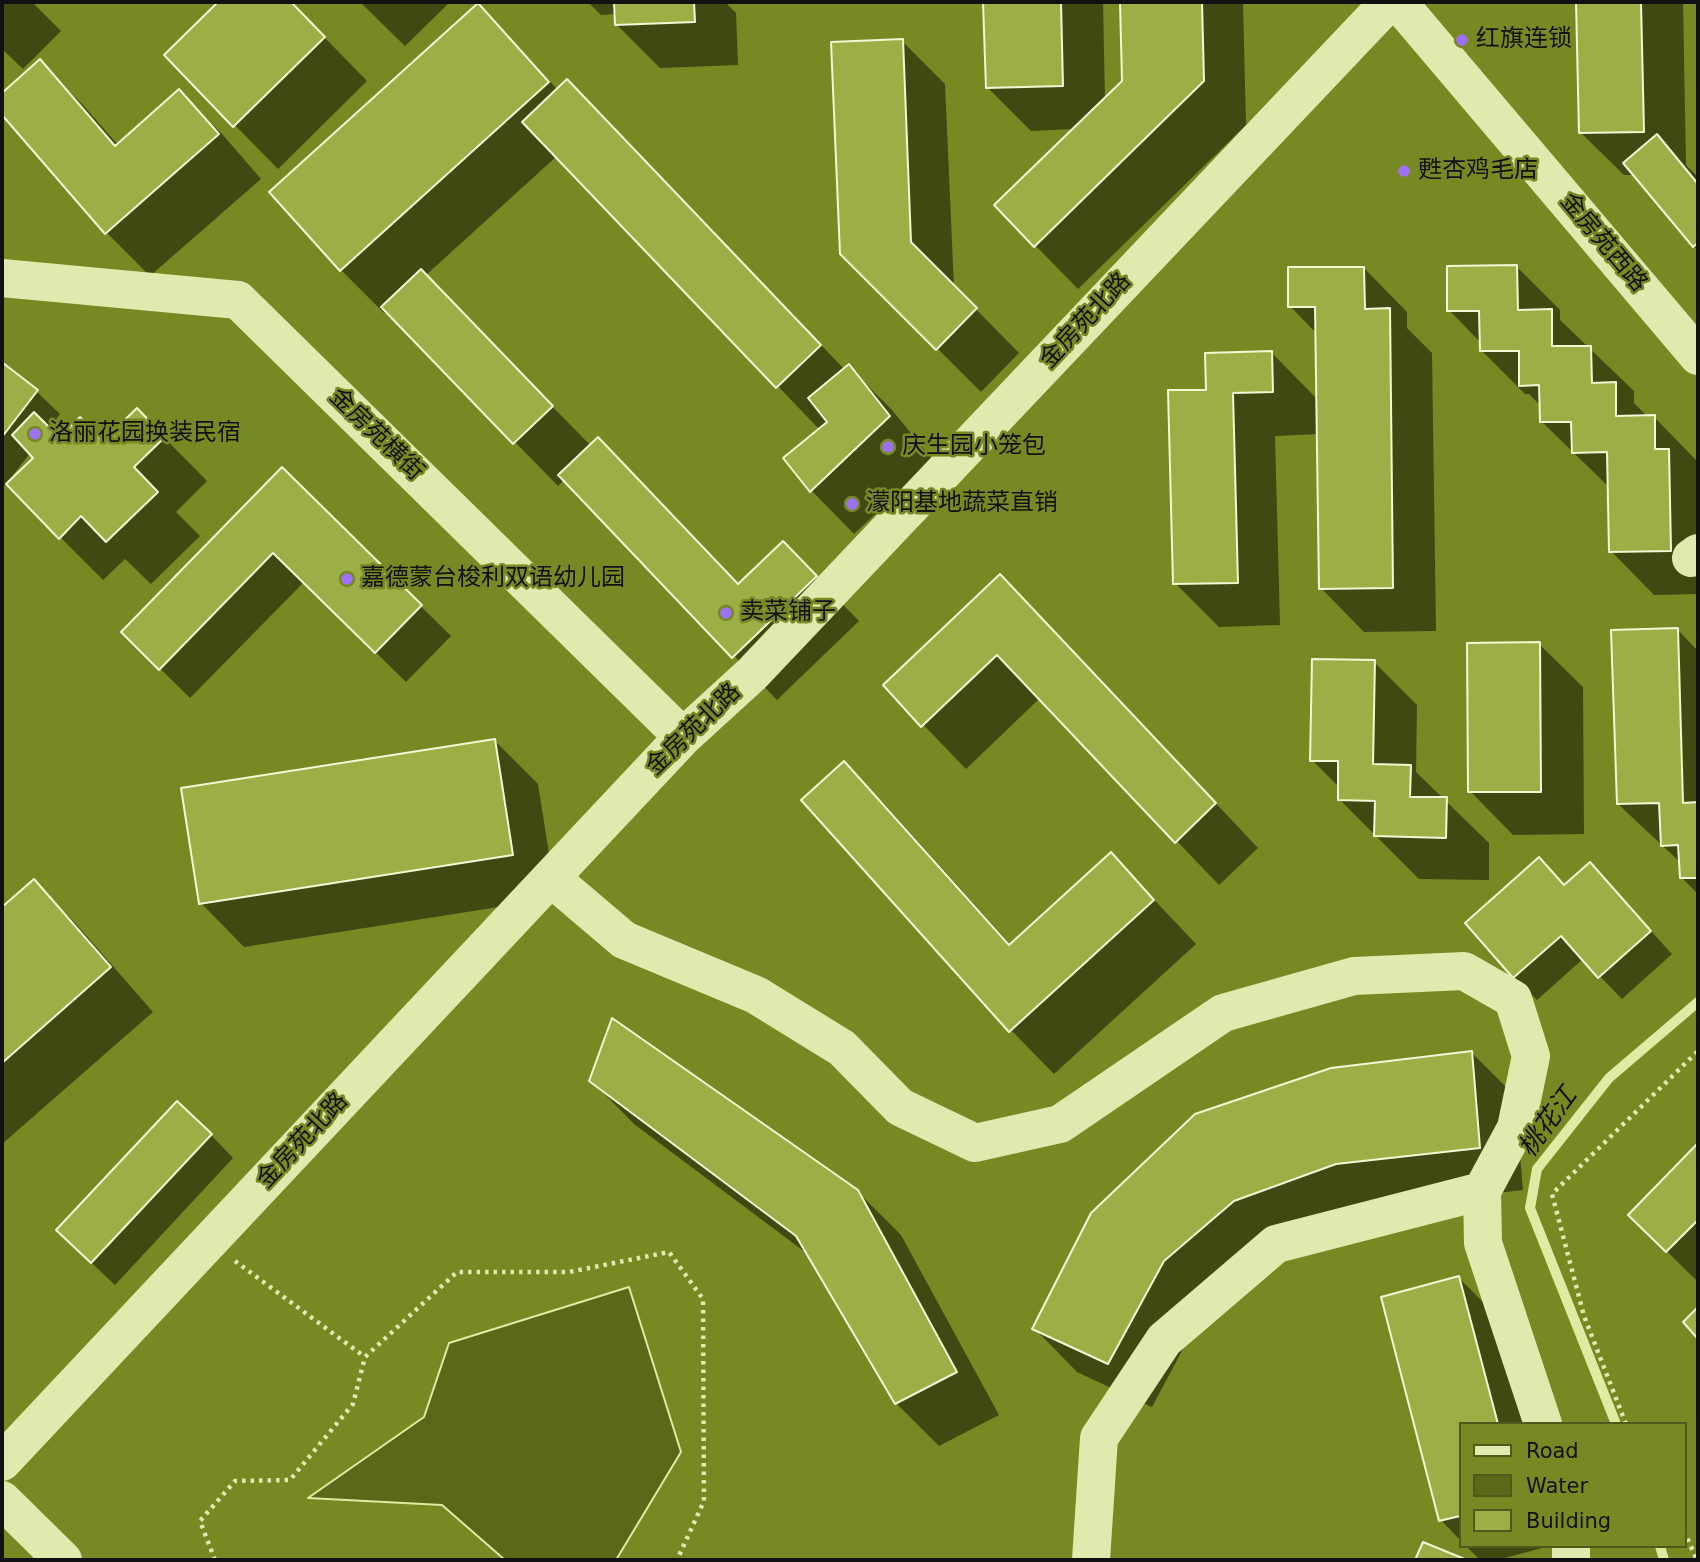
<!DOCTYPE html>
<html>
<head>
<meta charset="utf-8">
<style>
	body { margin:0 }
	#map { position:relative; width:1700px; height:1562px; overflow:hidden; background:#768923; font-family:"DejaVu Sans",sans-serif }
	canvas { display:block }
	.frame { position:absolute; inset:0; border:4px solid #111; pointer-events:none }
	.legend { position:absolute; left:1459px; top:1422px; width:228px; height:126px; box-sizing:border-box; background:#768923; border:2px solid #4e591c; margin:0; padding:9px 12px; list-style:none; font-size:21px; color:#111 }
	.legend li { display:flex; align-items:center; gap:14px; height:35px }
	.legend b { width:35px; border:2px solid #4e591c }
</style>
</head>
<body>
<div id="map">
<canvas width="1700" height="1562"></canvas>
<div class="frame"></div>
<ul class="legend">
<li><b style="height:9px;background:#e0eaaf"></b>Road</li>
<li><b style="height:19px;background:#596918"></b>Water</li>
<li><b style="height:19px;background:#9caf47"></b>Building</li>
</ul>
</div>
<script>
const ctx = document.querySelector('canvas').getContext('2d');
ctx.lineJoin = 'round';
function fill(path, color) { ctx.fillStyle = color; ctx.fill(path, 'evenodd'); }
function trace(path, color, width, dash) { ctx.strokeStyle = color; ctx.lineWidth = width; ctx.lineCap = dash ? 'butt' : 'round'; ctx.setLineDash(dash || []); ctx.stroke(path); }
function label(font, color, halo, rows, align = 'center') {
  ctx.font = font + ' "DejaVu Sans","Noto Sans SC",sans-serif'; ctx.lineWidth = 5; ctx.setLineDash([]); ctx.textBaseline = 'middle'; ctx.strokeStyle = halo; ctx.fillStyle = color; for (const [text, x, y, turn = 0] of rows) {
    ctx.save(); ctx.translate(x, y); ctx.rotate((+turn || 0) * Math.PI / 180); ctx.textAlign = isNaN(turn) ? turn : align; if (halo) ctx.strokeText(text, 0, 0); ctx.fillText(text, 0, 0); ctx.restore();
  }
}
const water = new Path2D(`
	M629,1287L681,1452L616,1560H505L442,1505L308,1498L424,1417L449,1343Z`);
fill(water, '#596918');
trace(water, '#dfeba3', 2);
fill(new Path2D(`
	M2,2H32L61,31L23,69L2,49Z
	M221,2H290L367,81L278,169L166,55Z
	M360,2H450L405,46Z
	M588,2H725L736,13L738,65L660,68L616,24V14L601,15Z
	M985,2H1103L1105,100L1124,81L1122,2H1243L1246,125L1078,289L1035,245L1075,129L1031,131L987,87Z
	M1578,2H1683L1686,165L1698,177V251L1635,175H1624L1580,132Z
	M478,5L558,90L610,125L845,370L849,367L892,410L933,460L854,534L811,490L820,430L557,156L425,276L591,446L739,586L783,544L859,621L777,700L564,480L558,486L387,311L384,313L341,270Z
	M902,41L945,84L954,287L1019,353L981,392L842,253Z
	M40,62L83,105L118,145L179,91L223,135L261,179L150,276L107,233L2,112V96Z
	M1517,267L1560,310V320L1634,391V403L1648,417H1654L1697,461L1698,594L1654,595L1611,551L1610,488L1542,422L1541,406L1529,394H1525L1481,350V343L1449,310Z
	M1364,268L1407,312V328L1432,353L1436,631L1364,632L1321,588L1319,434L1275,436L1280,625L1219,627L1175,583L1207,392L1272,353L1318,400L1317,334L1290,306Z
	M3,365L37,392L60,414L49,429L59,439L103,443L137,410L207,481L176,512L200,536L151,584L125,559L103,580L60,537L36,458L31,452L2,489Z
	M282,469L451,636L406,682L304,582L190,698L123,632Z
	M1043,620L1258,848L1219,885L1040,698L966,769L885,685Z
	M1677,629L1698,651V894L1681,877V863L1618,804Z
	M1539,644L1583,687L1584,834L1513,835L1470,791Z
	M1374,662L1417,705L1416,772L1489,843V880L1419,879L1339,799L1340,788L1312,760Z
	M495,741L538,784L556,898L244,947L201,903Z
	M844,763L887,807L1011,945L1111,854L1196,944L1054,1074L1011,1030Z
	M1539,860L1565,886L1590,864L1672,954L1622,999L1583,959L1537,1000L1514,977Z
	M34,881L77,925L153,1012L2,1144V909Z
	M1471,1052L1515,1096L1523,1190L1380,1207L1207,1304L1152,1407L1077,1372L1034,1328L1092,1214Z
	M591,1080L857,1191L901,1235L999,1415L939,1446L896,1403L809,1255L634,1124Z
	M211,1135L233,1158L115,1285L81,1253Z
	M1698,1146V1282L1630,1215Z
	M1459,1278L1502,1321L1529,1424H1460V1540L1441,1520Z
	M1466,1546H1550L1497,1560H1480Z`), '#0007');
trace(new Path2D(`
	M1616,1424L1530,1208L1537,1169L1609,1078L1698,1002
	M1660,1546L1664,1560`), '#dfeba3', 10);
const building = new Path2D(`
	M218,2H291L325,37L233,127L164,55Z
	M614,2H694L695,22L615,25Z
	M983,2H1061L1063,86L986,88Z
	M1120,2H1202L1204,81L1034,247L994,205L1122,81Z
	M1576,2H1641L1644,132L1579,133Z
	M478,3L549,82L340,271L269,192Z
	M903,39L911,242L977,308L936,350L840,254L831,42Z
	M40,59L115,146L179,89L219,134L105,234L2,115V93Z
	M567,79L821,345L776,388L522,122Z
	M1657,134L1698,184V243L1693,247L1623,163Z
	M1517,265L1518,310L1552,309V346H1591L1592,383L1616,382V416L1655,415V449H1669L1671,551L1609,552L1607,452L1572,453L1571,422H1540L1539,385L1519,386V351H1480L1479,311H1447V266Z
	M1288,267H1364L1365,309L1390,308L1393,588L1319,589L1315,307H1288Z
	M421,269L553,406L513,444L381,307Z
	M1272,351L1273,392L1233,393L1238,583L1173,584L1168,390H1206L1205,353Z
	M3,363L38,390L2,437V364Z
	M849,364L890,416L810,492L783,458L827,422L808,398Z
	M137,408L165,437L134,467L158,492L106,542L81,516L59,539L6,484L33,458L12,435L34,412L59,437L80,417L103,441Z
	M598,437L738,584L783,541L817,576L732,658L558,475Z
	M282,467L422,605L375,653L273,553L159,670L121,632Z
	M1000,574L1216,803L1175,843L997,655L921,727L883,685Z
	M1678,628L1683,803L1698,802V878H1680L1678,845L1661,846L1659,803L1617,804L1611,630Z
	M1540,642L1541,792H1468L1467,643Z
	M1312,659L1375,660L1373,764L1411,765L1410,797H1447L1446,838L1374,836L1375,801L1338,800V761H1310Z
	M495,739L513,855L199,904L181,788Z
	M844,761L1009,945L1111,852L1154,900L1009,1032L801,800Z
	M1539,857L1564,885L1590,862L1651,931L1598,978L1561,936L1513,978L1465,923Z
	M34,879L111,967L2,1063V907Z
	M612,1018L858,1190L957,1372L895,1404L796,1236L589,1081Z
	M1472,1051L1480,1148L1336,1164L1234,1201L1164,1261L1108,1364L1032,1329L1091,1213L1195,1114L1331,1068Z
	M177,1101L212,1134L91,1263L56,1230Z
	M1698,1143V1220L1666,1252L1628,1215Z
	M1459,1276L1498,1424H1460V1516L1439,1521L1381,1297Z
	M1698,1307V1339L1683,1322Z
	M1423,1542L1467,1560H1415Z`);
fill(building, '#9caf47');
trace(building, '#f1f8d3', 2);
trace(new Path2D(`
	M235,1261L365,1357
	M1626,1424L1584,1316L1552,1194L1698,1051
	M1684,1531L1697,1560
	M215,1560L200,1521L235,1481L290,1480L353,1404L365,1357L457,1272H569L669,1252L703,1299L704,1501L677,1560`), '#e0eaaf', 4.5, [3.5, 5]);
trace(new Path2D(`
	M1398,2L1698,356
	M2,278L238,300L683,737
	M1691,558L1698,553
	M551,878L624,940L756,995L842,1048L900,1107L975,1143L1060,1124L1223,1013L1354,976L1464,971L1513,999L1531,1056L1516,1128L1482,1191L1483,1243L1543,1424
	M2,1462L683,737L752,674L1389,2
	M2,1500L63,1560
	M1571,1546V1560
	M1091,1560L1099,1438L1164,1340L1276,1244L1482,1191`), '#e0eaaf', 38);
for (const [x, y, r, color] of [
	[1462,40,7,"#9e71f6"],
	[1404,171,7,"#9e71f6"],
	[35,434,7,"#9e71f6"],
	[888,447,7,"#9e71f6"],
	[852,504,7,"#9e71f6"],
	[347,579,7,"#9e71f6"],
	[726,613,7,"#9e71f6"]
]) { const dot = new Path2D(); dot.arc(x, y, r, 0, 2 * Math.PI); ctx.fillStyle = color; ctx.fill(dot); trace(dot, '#768923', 2.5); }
label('24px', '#111', '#768923', [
	["红旗连锁",1476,40],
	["甦杏鸡毛店",1418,171],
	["洛丽花园换装民宿",49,434],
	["庆生园小笼包",902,447],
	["濛阳基地蔬菜直销",866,504],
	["嘉德蒙台梭利双语幼儿园",361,579],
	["卖菜铺子",740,613]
], 'left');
label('24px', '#111', '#768923', [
	["金房苑西路",1603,243,50],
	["金房苑北路",1086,321,-47],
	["金房苑横街",376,435,44],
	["金房苑北路",694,730,-44],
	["金房苑北路",303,1141,-47]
]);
label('italic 26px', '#111', '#768923', [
	["桃花江",1549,1123,-54]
]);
</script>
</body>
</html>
